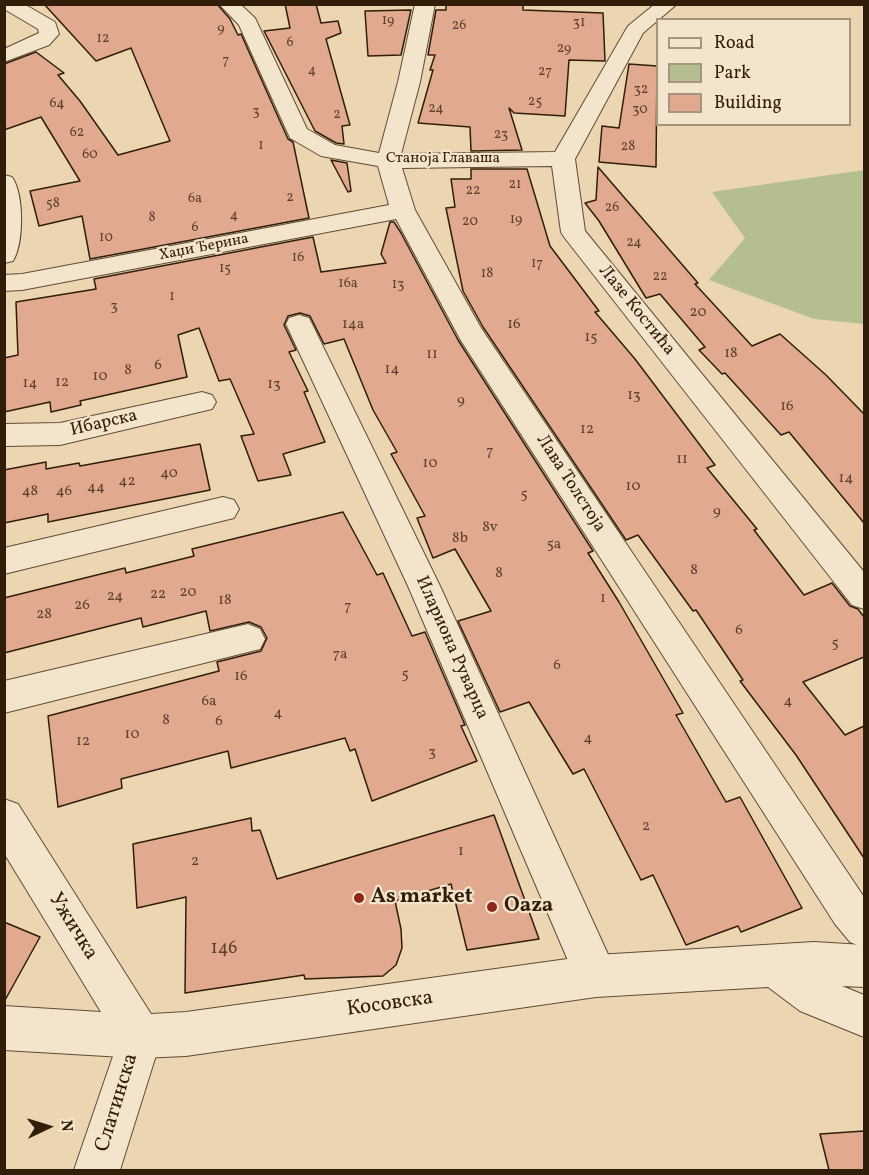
<!DOCTYPE html>
<html>
<head>
<meta charset="utf-8">
<style>
	body { margin:0 }
	#map { position:relative; width:869px; height:1175px; overflow:hidden; background:#ecd5b1; font-family:Vollkorn,serif }
	canvas { display:block }
	.frame { position:absolute; inset:0; border:6px solid #301e0a; pointer-events:none }
	.legend { position:absolute; left:656px; top:18px; width:195px; height:108px; box-sizing:border-box; background:#f3e4cc; border:2px solid #a5957e; margin:0; padding:8px 10px; list-style:none; font-size:18px; color:#301e0a }
	.legend li { display:flex; align-items:center; gap:12px; height:30px }
	.legend b { width:30px; border:2px solid #a5957e }
	.north { position:absolute; left:18px; top:1097px; width:60px; height:60px; -webkit-text-stroke:4px #f3e4cc; paint-order:stroke; rotate:86deg; font-size:16px; font-weight:700; line-height:24px; text-align:center; color:#301e0a }
	.north::after { content:''; display:block; margin:auto; width:21px; height:27px; background:#301e0a; clip-path:polygon(50% 0,100% 100%,50% 72%,0 100%) }
</style>
</head>
<body>
<div id="map">
<canvas width="869" height="1175"></canvas>
<div class="frame"></div>
<ul class="legend">
<li><b style="height:8px;background:#f3e4cc"></b>Road</li>
<li><b style="height:16px;background:#b5be8e"></b>Park</li>
<li><b style="height:16px;background:#e1a98d"></b>Building</li>
</ul>
<div class="north">N</div>
</div>
<script>
const ctx = document.querySelector('canvas').getContext('2d');
ctx.lineJoin = 'round';
function fill(path, color) { ctx.fillStyle = color; ctx.fill(path, 'evenodd'); }
function trace(path, color, width, dash) { ctx.strokeStyle = color; ctx.lineWidth = width; ctx.lineCap = dash ? 'butt' : 'round'; ctx.setLineDash(dash || []); ctx.stroke(path); }
function label(font, color, halo, rows, align = 'center') {
  ctx.font = font + ' Vollkorn,serif'; ctx.lineWidth = 4.5; ctx.setLineDash([]); ctx.textBaseline = 'middle'; ctx.strokeStyle = halo; ctx.fillStyle = color; for (const [text, x, y, turn = 0] of rows) {
    ctx.save(); ctx.translate(x, y); ctx.rotate((+turn || 0) * Math.PI / 180); ctx.textAlign = isNaN(turn) ? turn : align; if (halo) ctx.strokeText(text, 0, 0); ctx.fillText(text, 0, 0); ctx.restore();
  }
}
fill(new Path2D(`
	M864,170V324L814,319L709,280L745,238L712,192Z`), '#b5be8e');
const building = new Path2D(`
	M44,4H217L230,19L238,35L241,34L288,139L293,142L309,218L90,259L82,216L39,226L30,191L80,181L41,117L4,130V64L36,52L64,73L58,75L80,101L118,155L170,141L131,48L96,61Z
	M285,4H316L321,23L338,21L341,33L326,39L350,125L342,126L344,144L336,143L315,131L264,31L290,28Z
	M446,4H523V10L603,13L605,61L569,60L565,116L514,113L509,108L522,150L471,151L470,127L418,123L433,70H430L435,55H428L436,10H446Z
	M411,10L401,55L368,56L365,11Z
	M629,64L657,66L656,167L599,162L602,126L619,128Z
	M331,160L347,163L351,191L348,192Z
	M598,167L698,283L695,284L752,346L780,334L826,375L864,414V523L789,432L781,435L725,373L722,374L699,350L705,347L660,294L646,298L599,221L585,203L596,200Z
	M471,169H527L550,246L599,311L595,312L635,359L715,465L707,468L757,529L754,530L804,595L832,583L850,606L858,609L864,617V657L803,682L845,735L864,726V858L796,755L740,681L743,680L696,610L693,611L638,535L626,540L483,327L463,291L446,208L455,207L451,179H471Z
	M390,222H394L401,233L458,340L593,551L588,553L619,602L683,713L676,715L726,802L740,797L802,908L741,932L738,926L686,945L653,875L641,880L584,769L573,774L529,702L500,712L458,621L491,611L455,549L433,558L417,518L425,516L391,454L397,452L373,410L344,339L324,344L310,316L300,313L288,316L284,325L296,350L289,352L308,391L304,392L325,442L283,454L291,475L258,481L241,436L254,434L230,379L219,381L199,328L178,335L187,377L80,401L81,405L51,412L50,402L4,412V358L18,355L16,302L96,289L94,279L313,237L321,272L386,263L381,254Z
	M200,444L210,490L48,522V514L4,523V470L46,462V469L79,463L80,466Z
	M343,512L377,575L383,573L412,636L425,632L465,725L461,726L477,761L372,801L355,749L350,751L345,738L231,768L228,751L121,779L122,788L58,807L48,716L219,671L217,662L261,651L267,638L261,627L249,622L210,631L206,611L143,627L141,618L4,653V598L125,568L126,573L194,556L192,549Z
	M494,815L539,939L467,950L451,884L395,901L401,929L402,948L396,965L383,976L305,979L304,975L185,993L186,897L137,908L133,844L251,818L252,831L260,830L277,879Z
	M4,922L40,937L4,1002Z
	M864,1131V1170H829L820,1134Z`);
fill(building, '#e1a98d');
trace(building, '#301e0a', 1.5);
const minor = new Path2D(`
	M4,4H24L55,22L59,34L49,45L4,62V49L39,33L38,29L4,9Z
	M219,4H240L255,18L307,129L335,145L379,153L398,82L415,4H435L420,82L401,154L555,152L628,26L655,4H677L643,33L575,159L585,231L864,572V609L852,605L564,237L561,232L552,166L402,168L415,210L481,328L864,897V948L850,942L835,924L460,339L396,219L22,290L4,291V275L22,274L389,205L378,166L321,156L290,138L239,25Z
	M299,315L309,318L312,324L440,586L611,961L617,976L611,991L596,997L581,991L408,586L286,324L289,318Z
	M202,392L212,395L216,402L212,409L60,445L4,446V424L60,423Z
	M223,497L234,500L239,509L234,518L4,574V548Z
	M248,624L260,629L265,639L260,649L4,713V681Z
	M140,1014L155,1021L162,1036L120,1170H74L125,1021Z`);
const tertiary = new Path2D(`
	M4,175L12,177C24,194 24,243 13,261L4,263Z
	M4,799L18,804L151,1014L186,1012L596,955L814,942L864,945V987L842,986L864,995V1037L800,1011L768,987L596,997L186,1056L140,1058L4,1050V1006L101,1012L4,853Z`);
trace(minor, '#5f4c34', 2);
trace(tertiary, '#5f4c34', 2);
fill(minor, '#f3e4cc');
fill(tertiary, '#f3e4cc');
for (const [x, y, r, color] of [
	[359,898,6,"#8f2418"],
	[492,907,6,"#8f2418"]
]) { const dot = new Path2D(); dot.arc(x, y, r, 0, 2 * Math.PI); ctx.fillStyle = color; ctx.fill(dot); trace(dot, '#f3e4cc', 2); }
label('14px', '#5c412b', null, [
	["19",388,21],
	["31",579,23],
	["26",459,26],
	["9",221,29],
	["12",103,39],
	["6",290,43],
	["29",564,49],
	["7",226,61],
	["4",312,71],
	["27",545,72],
	["32",641,90],
	["25",535,102],
	["64",57,104],
	["24",436,109],
	["30",640,110],
	["3",256,112],
	["2",337,115],
	["62",77,133],
	["23",501,135],
	["1",261,146],
	["28",628,147],
	["60",90,155],
	["21",515,185],
	["22",473,191],
	["2",290,198],
	["6a",195,199],
	["58",53,204],
	["26",612,208],
	["4",234,216],
	["8",152,218],
	["19",516,220],
	["20",470,222],
	["6",195,228],
	["10",106,238],
	["24",634,243],
	["16",298,258],
	["17",537,264],
	["15",225,269],
	["18",487,274],
	["22",660,277],
	["16a",348,284],
	["13",398,285],
	["1",172,297]
]);
label('15px', '#301e0a', '#f3e4cc', [
	["Станоја Главаша",443,159],
	["Хаџи Ђерина",204,248,-11]
]);
label('15px', '#5c412b', null, [
	["3",114,307],
	["20",698,313],
	["14a",353,325],
	["16",514,325],
	["15",591,338],
	["18",731,354],
	["11",432,355],
	["6",158,366],
	["14",392,370],
	["8",128,371],
	["10",100,377],
	["12",62,383],
	["14",30,384],
	["13",274,385],
	["13",634,396],
	["9",461,401],
	["16",787,407],
	["12",587,430],
	["7",490,452],
	["11",682,460],
	["10",430,464],
	["40",169,474],
	["14",846,479],
	["42",127,482],
	["10",633,487],
	["44",96,488],
	["48",30,492],
	["46",64,492],
	["5",524,495],
	["9",717,512],
	["8v",490,528],
	["8b",460,539],
	["5a",554,545],
	["8",694,571],
	["8",499,574],
	["20",188,593],
	["22",158,595],
	["24",115,597],
	["1",603,599],
	["18",225,601],
	["26",82,606],
	["7",348,607],
	["28",44,615],
	["6",739,631],
	["5",835,644],
	["7a",340,655],
	["6",557,666],
	["5",405,675],
	["16",241,677],
	["6a",209,702],
	["4",788,702],
	["4",278,714],
	["8",166,721],
	["6",219,722],
	["10",132,735],
	["4",588,739],
	["12",83,742],
	["3",432,753],
	["2",646,827],
	["1",461,852],
	["2",195,862]
]);
label('18px', '#301e0a', '#f3e4cc', [
	["Лазе Костића",636,311,51],
	["Ибарска",104,424,-13],
	["Лава Толстоја",570,484,57],
	["Илариона Руварца",451,648,66]
]);
label('18px', '#5c412b', null, [
	["146",224,950]
]);
label('bold 21px', '#301e0a', '#f3e4cc', [
	["As market",371,898],
	["Oaza",504,907]
], 'left');
label('21px', '#301e0a', '#f3e4cc', [
	["Ужичка",72,927,58],
	["Косовска",390,1005,-8],
	["Слатинска",118,1103,-73]
]);
</script>
</body>
</html>
